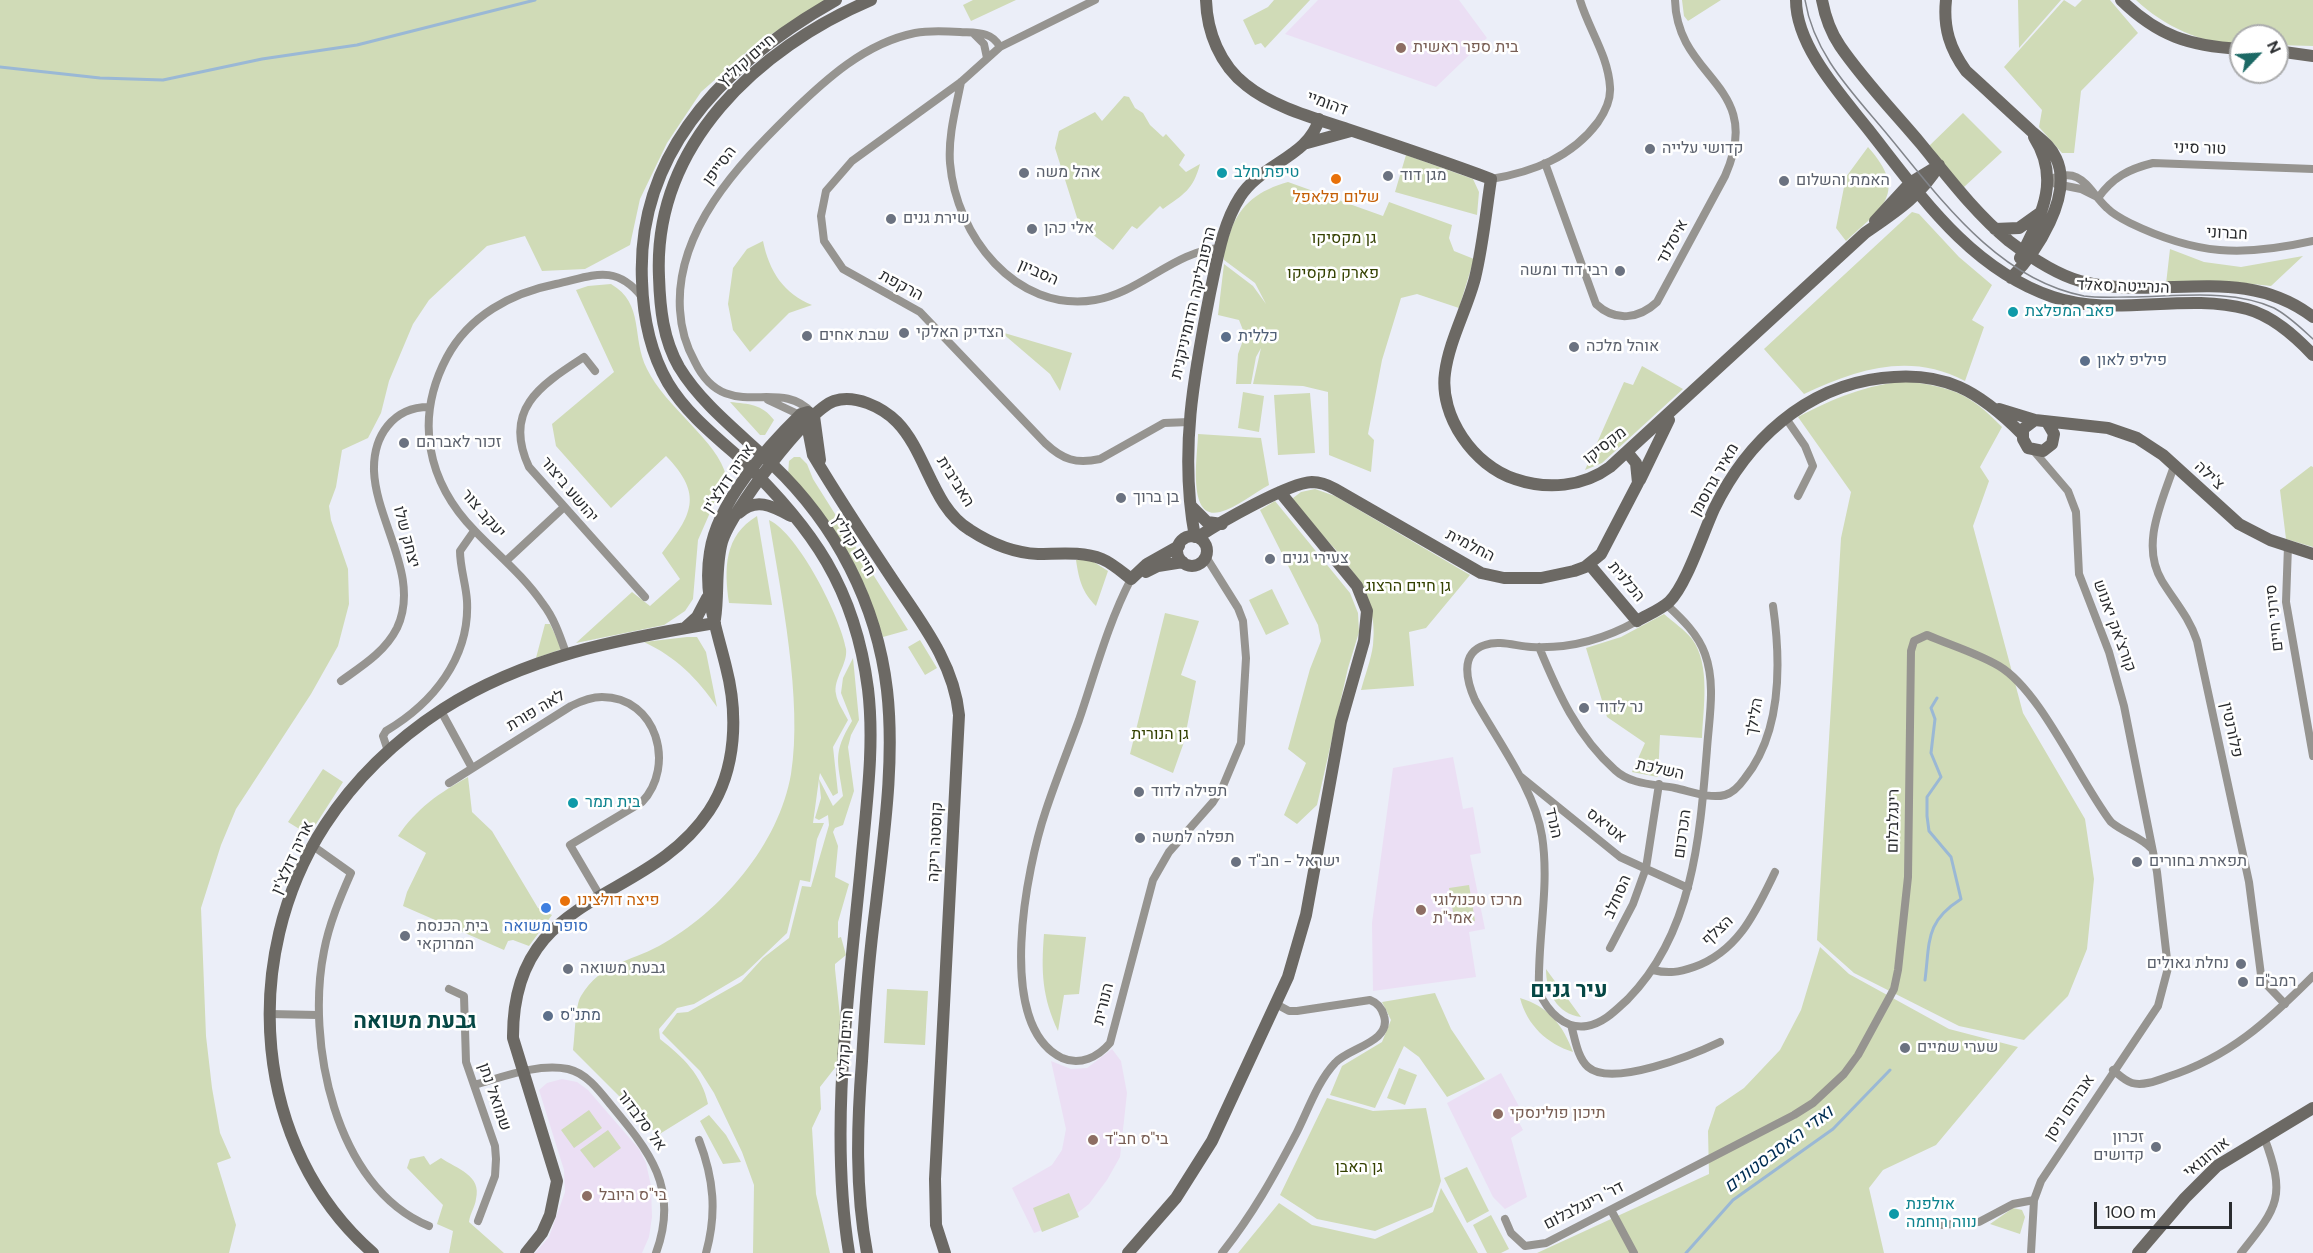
<!DOCTYPE html>
<html>
<head>
<meta charset="utf-8">
<style>
	body { margin:0 }
	#map { position:relative; width:2313px; height:1253px; overflow:hidden; background:#ebeef8; font-family:"DM Sans",sans-serif }
	canvas { display:block }
	.north { position:absolute; left:2229px; top:24px; width:60px; height:60px; box-sizing:border-box; background:#fff; border:2px solid #aaabac; border-radius:50%; rotate:65deg; font-size:16px; font-weight:700; line-height:24px; text-align:center; color:#2a2c2f }
	.north::after { content:''; display:block; margin:auto; width:21px; height:27px; background:#1c6965; clip-path:polygon(50% 0,100% 100%,50% 72%,0 100%) }
	.scale { position:absolute; left:2094px; top:1202px; width:138px; height:27px; box-sizing:border-box; border:3px solid #2a2c2f; border-top:0; padding-left:8px; font-size:18px; line-height:21px; white-space:nowrap; color:#2a2c2f; -webkit-text-stroke:4px #fff; paint-order:stroke }
</style>
</head>
<body>
<div id="map">
<canvas width="2313" height="1253"></canvas>
<div class="north">N</div>
<div class="scale">100 m</div>
</div>
<script>
const ctx = document.querySelector('canvas').getContext('2d');
ctx.lineJoin = 'round';
function fill(path, color) { ctx.fillStyle = color; ctx.fill(path, 'evenodd'); }
function trace(path, color, width, dash) { ctx.strokeStyle = color; ctx.lineWidth = width; ctx.lineCap = dash ? 'butt' : 'round'; ctx.setLineDash(dash || []); ctx.stroke(path); }
function label(font, color, halo, rows, align = 'center') {
  ctx.font = font + ' "DM Sans",Heebo,sans-serif'; ctx.lineWidth = 5; ctx.setLineDash([]); ctx.textBaseline = 'middle'; ctx.strokeStyle = halo; ctx.fillStyle = color; for (const [text, x, y, turn = 0] of rows) {
    ctx.save(); ctx.translate(x, y); ctx.rotate((+turn || 0) * Math.PI / 180); ctx.textAlign = isNaN(turn) ? turn : align; if (halo) ctx.strokeText(text, 0, 0); ctx.fillText(text, 0, 0); ctx.restore();
  }
}
fill(new Path2D(`
	M1318,0H1459L1487,38L1436,87L1285,34Z
	M1453,757L1463,809L1473,807L1481,853L1470,855L1485,929L1469,932L1476,977L1373,991L1372,923L1393,768Z
	M1112,1049L1121,1061L1127,1093L1120,1157L1107,1180L1089,1204L1067,1221L1034,1233L1012,1188L1052,1165L1062,1150L1066,1129L1051,1061L1071,1069L1087,1068Z
	M1501,1073L1522,1112L1515,1115L1523,1130L1511,1138L1527,1197L1505,1209L1493,1197L1447,1103Z
	M562,1079L577,1082L588,1090L639,1149L646,1163L651,1186L652,1217L649,1237L642,1253H535L549,1237L565,1192L564,1170L539,1090L547,1083Z`), '#ebdff4');
fill(new Path2D(`
	M0,0H829L758,42L701,92L667,143L640,199L630,245L585,269L542,271L525,236L487,246L429,300L413,324L389,381L381,413L368,438L342,450L336,487L329,506L331,520L348,569L349,604L338,646L311,694L236,809L221,845L201,908L206,1036L212,1088L220,1133L231,1158L217,1163L236,1225L229,1253H0Z
	M973,0H1016L971,21L963,5Z
	M1274,0H1310L1265,48L1261,43L1255,45L1243,20L1268,7Z
	M1682,0H1721L1688,21L1684,16Z
	M2018,0H2061L2019,48Z
	M2064,0L2075,7L2082,0H2110L2138,33L2081,91L2074,153H2062L2039,127L2042,110L2004,67Z
	M2136,0H2313V46L2277,45V36H2241V45C2203,44 2163,26 2136,0Z
	M1124,96L1129,97L1135,108L1143,113L1150,125L1163,137L1166,134L1185,155L1179,165L1186,172L1200,164C1193,190 1184,194 1163,209L1160,206L1137,229L1132,226L1113,250L1079,224L1055,148L1059,131L1095,112L1102,121Z
	M1963,113L2002,152L1964,187L1928,147Z
	M1868,147C1909,193 1882,208 1846,241L1836,228L1846,177Z
	M1406,155L1473,179L1479,192L1477,215L1395,192Z
	M1288,182L1383,216L1389,202L1452,225L1449,238L1454,251L1474,259L1459,308L1417,294L1401,298L1382,360L1368,434L1374,440L1371,472L1329,455L1328,392L1303,386L1253,384L1261,348L1256,357L1251,384H1236L1238,354L1245,335L1239,320L1218,315L1224,264L1253,286L1266,304L1255,283L1224,260C1223,250 1226,242 1230,233C1240,203 1260,190 1288,182Z
	M1912,212L1919,214L1959,257L1992,285L1972,320L1984,327L1965,381C1910,352 1857,369 1804,394L1764,349Z
	M763,241C769,271 784,294 812,305L789,313L750,352L733,330L728,304L733,268L747,249Z
	M2170,249L2204,262L2241,267L2303,256L2271,286L2234,282L2166,284Z
	M611,284C645,304 631,337 647,369C665,407 719,442 726,476L698,540L693,599L685,611L664,625L576,643L632,592L650,606L680,579L662,553C692,515 704,495 666,456L611,508L556,446L552,424L614,372L576,290L588,286Z
	M1001,332L1072,353L1060,391L1050,374Z
	M1642,366L1683,389L1602,463L1585,470L1624,382L1633,385Z
	M1906,381C1953,388 1968,392 2002,427L1980,467L1989,481L1973,526L1985,571L2023,713L2085,819L2094,879L2087,949L2068,996L2024,1040L1959,1026L1854,973L1817,940L1841,538L1851,492L1798,417C1834,398 1866,385 1906,381Z
	M1243,392L1264,396L1259,432L1238,428Z
	M1310,393L1315,453L1278,455L1274,395Z
	M730,402C749,404 762,404 774,420L765,435H760Z
	M1198,434L1261,438L1269,485C1254,493 1236,508 1220,512C1186,521 1198,453 1198,434Z
	M794,457H800L807,464L813,479L908,630L883,637L865,586L788,475L789,461Z
	M2311,466L2313,467V547L2286,539L2280,490Z
	M1315,489L1335,496L1470,575L1426,628L1409,632L1414,686L1361,690C1365,675 1371,660 1373,645C1381,586 1331,546 1296,507L1293,498L1301,492Z
	M1275,501L1350,593L1358,613L1359,632L1348,668L1317,805L1297,824L1284,815L1306,763L1288,749L1310,669L1321,641L1318,625L1260,510Z
	M757,516L772,605L729,603C724,568 724,536 757,516Z
	M769,520C798,533 841,618 846,649C848,664 833,679 836,694C837,702 844,712 848,720L833,747L838,793L833,796L820,773L819,778V779L833,806L843,796C838,761 832,754 852,721L841,693L843,678L853,658L859,720L851,735L848,747L854,791L843,825L835,828L833,832L838,846L835,877L849,884L838,922V938L841,937L846,955L835,964V969L841,1026L838,1064L820,1087L821,1109L812,1128L816,1194L830,1253H753L754,1185L742,1152L714,1093L700,1071L662,1033L677,1013L688,1012L741,982L763,958L789,938L802,886L811,887L829,825L828,815L819,820L815,818L821,798L819,779L813,823H824L817,839L810,882L800,880L787,933L743,975L694,1004L677,1008L659,1029L660,1039C683,1057 702,1075 708,1104L658,1135L573,1050C575,1037 575,1005 581,996C601,963 629,962 659,946C721,912 779,844 791,774C803,701 781,594 769,520Z
	M1089,559L1108,571L1096,606C1082,592 1079,580 1076,560Z
	M1272,589L1289,624L1266,635L1249,600Z
	M1165,613L1199,621L1181,675L1196,681L1184,742L1173,773L1130,754Z
	M1664,614C1673,622 1685,630 1692,639C1711,665 1703,709 1702,738L1660,735L1658,777L1632,772L1645,743L1607,717L1586,648L1621,637Z
	M545,624H550L562,649L536,658Z
	M687,637H697L706,652L717,707C697,678 676,657 644,642Z
	M920,640L937,668L925,675L908,647Z
	M323,769L343,782L309,835L288,822Z
	M468,777L472,812L492,831L538,908L552,915L529,946L513,940L508,941L504,950L403,906L407,892L426,853L398,836C417,808 439,793 468,777Z
	M1469,885L1475,921L1455,924L1449,888Z
	M1044,934L1086,937L1079,994L1064,995L1058,1031C1042,997 1041,971 1044,934Z
	M1820,947L1849,974L1949,1029L2018,1047L1936,1145L1883,1170L1869,1188L1884,1253H1537L1709,1174L1708,1131L1716,1107L1744,1088L1780,1050L1801,1010Z
	M1546,969L1581,1017C1557,1014 1546,992 1546,969Z
	M887,989L928,991L925,1045L884,1043Z
	M1435,993L1451,1029L1485,1079L1447,1097L1419,1057L1404,1046L1375,1108L1330,1095L1342,1066L1382,1042L1391,1020L1382,1002Z
	M1520,998C1548,1006 1563,1025 1573,1052C1547,1044 1527,1025 1520,998Z
	M1399,1068L1417,1075L1405,1105L1387,1098Z
	M1327,1098L1373,1111L1426,1108L1441,1181L1432,1207L1375,1231L1317,1219L1280,1195Z
	M589,1110L602,1128L574,1148L561,1130Z
	M709,1115L726,1135L741,1162L723,1164L700,1121Z
	M608,1130L621,1148L594,1168L580,1150Z
	M424,1156L430,1165L441,1158C457,1169 482,1175 476,1199C475,1207 470,1213 469,1222L504,1253H449L453,1231L437,1224L443,1205L407,1168L410,1159Z
	M1467,1167L1489,1211L1467,1223L1444,1178Z
	M1441,1188L1478,1253H1238L1279,1203L1312,1225L1375,1239L1433,1212Z
	M1069,1193L1079,1217L1042,1232L1033,1208Z
	M2013,1208L2022,1210L2025,1217L2020,1234L1990,1224Z
	M1491,1215L1509,1249L1501,1253H1487L1473,1225Z`), '#d0dbb7');
trace(new Path2D(`
	M0,67L100,78L163,80L262,59L357,45L535,0
	M1925,980C1930,941 1925,922 1961,899L1951,857L1929,831L1927,816V797L1941,777L1931,753L1935,719L1931,708L1937,698
	M1686,1253L1733,1200L1833,1129L1890,1070`), '#9ab8d5', 3);
trace(new Path2D(`
	M1095,0L1000,47L961,82L852,161L826,191L821,216L824,241L843,269L920,312L1045,443C1063,460 1076,464 1100,459L1164,423L1189,422
	M974,34L984,44L987,58
	M961,82C956,108 948,135 950,163C956,235 1015,313 1095,300C1140,293 1175,250 1221,248
	M1545,163L1596,304C1615,322 1639,319 1657,302L1725,176C1766,84 1677,80 1675,0
	M1491,179C1533,172 1572,157 1598,122C1605,112 1611,100 1610,87C1608,55 1589,30 1580,0
	M2049,180C2082,165 2087,189 2107,208C2113,214 2122,219 2130,223C2196,255 2242,257 2313,241
	M2056,184L2081,189L2097,197
	M2098,198C2113,177 2129,169 2153,163L2313,169
	M595,371L584,357C541,385 502,409 529,467L645,597
	M768,400L800,415
	M812,413C779,375 726,426 695,362C686,346 681,328 680,310C675,231 738,165 790,114C825,80 865,43 915,33C930,30 945,31 960,32C976,33 992,31 1000,47
	M1785,417L1805,446L1813,466L1798,496
	M2174,466C2162,502 2140,545 2162,581C2175,602 2189,617 2197,641L2249,882L2261,975L2265,983L2285,1004
	M2288,546L2286,602L2313,756
	M506,561L563,508
	M1131,579C1108,623 1095,673 1079,720C1068,750 1056,780 1046,810C1027,866 994,1025 1062,1058C1080,1066 1098,1057 1110,1043L1153,880L1169,852L1213,802L1223,786L1241,743L1246,658L1243,621L1238,608L1206,557
	M1637,621C1605,639 1568,649 1531,647C1516,646 1499,640 1485,645C1459,653 1467,682 1475,700C1497,740 1535,790 1542,836C1550,887 1537,940 1539,992C1547,1010 1564,1030 1587,1026C1604,1023 1616,1010 1628,999C1693,933 1700,836 1707,749C1709,718 1716,684 1705,654C1698,634 1682,619 1667,605
	M1539,647C1558,693 1577,736 1615,770C1631,785 1655,784 1675,788C1690,791 1709,799 1725,795C1733,793 1740,785 1745,778C1782,732 1781,662 1773,606
	M566,653C560,636 554,618 543,604C524,576 498,555 475,531C427,482 414,419 447,357C469,316 511,293 556,284C593,276 615,263 642,297
	M341,681C362,666 385,652 397,628C421,577 376,522 374,471C373,436 393,407 429,407
	M441,711L472,768
	M388,751L383,736L386,731C433,703 470,658 467,601C466,584 460,568 460,551L474,531
	M1520,776L1620,857L1688,888
	M449,783L571,706C581,701 591,697 602,697C657,697 676,766 642,802L570,845L600,896
	M313,846L351,873C340,898 329,924 324,951C306,1040 334,1187 429,1226
	M1610,948L1633,904L1646,868L1659,784
	M1653,970C1669,974 1679,972 1694,967C1739,951 1756,911 1775,872
	M449,989L464,996L466,1062L495,1146L496,1159L495,1176L478,1221
	M269,1014L318,1015
	M1571,1025C1575,1038 1577,1057 1588,1067C1612,1088 1695,1054 1720,1042
	M2113,1070C2118,1074 2125,1081 2132,1083C2143,1086 2156,1081 2167,1077C2230,1057 2268,1021 2313,976
	M474,1085C503,1077 537,1063 568,1069C586,1073 599,1090 610,1104C649,1151 680,1188 656,1253
	M699,1140C714,1179 717,1213 706,1253
	M1611,1210L1634,1253
	M1505,1219L1511,1233L1525,1246L1546,1243L1794,1115L1813,1103L1844,1074L1858,1055L1894,989L1898,970L1908,877L1911,651L1914,641L1927,635C1950,645 1977,653 1999,666C2041,691 2079,780 2111,822C2124,833 2140,836 2152,849
	M1940,1225L1979,1222L2013,1204L2034,1200
	M1222,1253C1253,1214 1274,1176 1297,1132C1308,1110 1318,1081 1335,1063C1348,1048 1392,1042 1384,1016C1382,1008 1378,1003 1370,1000L1297,1011H1289L1276,1004
	M2031,1253L2034,1200L2041,1181L2158,1006L2168,968L2157,872L2124,706L2109,652L2079,574L2076,512L2068,491L2033,450
	M2241,1253C2279,1206 2286,1196 2264,1137`), '#969490', 8);
trace(new Path2D(`
	M836,0C730,60 636,149 642,281C643,316 650,352 668,383C686,413 715,436 741,459C813,528 855,588 868,689C875,747 866,807 861,865C849,991 829,1128 849,1253
	M1206,0C1207,32 1220,65 1246,85C1273,107 1314,118 1347,129C1395,145 1443,161 1491,179C1486,212 1483,245 1475,278C1467,309 1449,341 1445,373C1439,416 1474,466 1515,479C1547,490 1583,487 1610,467L1865,233C1894,213 1921,196 1939,165
	M1796,0C1796,46 1841,95 1868,129C1920,195 1970,269 2053,297C2115,318 2184,292 2247,309C2273,316 2295,336 2313,355
	M1822,0C1825,16 1831,33 1840,46C1864,81 1894,112 1921,144C1948,177 1976,214 2009,241C2030,257 2055,274 2080,281C2160,302 2241,262 2313,317
	M1946,0C1943,28 1950,49 1966,71C1987,90 2007,109 2028,128C2038,138 2050,144 2056,158C2074,195 2036,253 2011,278
	M2121,0C2158,36 2189,46 2241,49
	M2277,51L2313,56
	M1307,143L1351,131
	M1875,221L1910,183L1938,166
	M1995,229L2019,228L2040,213
	M2020,258C2040,217 2062,181 2034,137
	M1999,409L2035,420
	M800,415L807,424L813,455C838,497 865,538 893,580C921,622 954,663 959,715L935,1179L936,1225L945,1253
	M814,416L820,460
	M2047,422L2054,434L2052,444L2043,451L2028,448L2023,439V429L2035,420L2108,428L2137,438L2163,455L2239,524L2270,540L2313,554
	M1640,480L1669,420
	M1191,506L1207,522L1222,524
	M739,513C756,497 772,506 791,516
	M1177 551a15 15 0 1 1 30 0a15 15 0 1 1-30 0Z
	M1195,537C1179,453 1194,374 1210,293C1217,261 1222,225 1240,197C1260,164 1309,157 1319,119
	M1198,537C1219,523 1288,483 1312,482C1320,482 1328,485 1335,489L1481,573L1504,578H1541L1574,571L1585,567L1601,554L1638,483L1636,463L1627,452
	M1589,564L1637,621C1647,615 1660,610 1669,602C1686,586 1703,533 1714,509C1747,441 1805,387 1882,378C1944,370 1979,391 2022,434
	M1146,572L1158,566L1183,562
	M1131,579L1147,564L1179,546
	M715,619C719,594 715,567 722,542C730,513 807,410 834,401C855,394 882,407 897,422C927,453 932,507 970,530C990,543 1014,553 1038,554C1058,554 1082,551 1102,559C1112,563 1122,572 1131,579
	M686,627L697,617L707,598
	M373,1253C252,1148 239,957 325,825C355,779 397,739 443,709C526,656 619,639 715,623
	M526,1253L542,1233L550,1215L557,1181L513,1038C512,888 645,907 709,811C737,769 738,713 726,667C716,626 703,594 710,552C717,503 767,447 801,414L808,412L814,416
	M867,1253C855,1189 857,1125 862,1061C865,1008 869,956 876,904C884,834 895,760 887,690C877,604 836,525 773,465C741,434 702,405 679,367C663,339 660,308 659,277C653,145 758,48 871,0
	M1128,1253L1176,1198L1212,1141L1288,977L1306,915L1341,722L1364,641L1367,611L1357,586L1280,492
	M2138,1253L2185,1198L2217,1166L2313,1108`), '#6c6964', 12);
trace(new Path2D(`
	M1805,0C1814,55 1853,93 1887,134C1940,198 1997,279 2084,296C2099,298 2114,297 2129,297C2175,297 2231,288 2274,308C2289,316 2301,328 2313,339`), '#82858b', 1.5);
for (const [x, y, r, color] of [
	[1401,48,6,"#8d6e63"],
	[1650,149,6,"#6b7280"],
	[1024,173,6,"#6b7280"],
	[1222,173,6,"#0f9aa8"],
	[1388,176,6,"#6b7280"],
	[1336,179,6,"#e8710a"],
	[1784,181,6,"#6b7280"],
	[891,219,6,"#6b7280"],
	[1032,229,6,"#6b7280"],
	[1620,271,6,"#6b7280"],
	[2013,312,6,"#0f9aa8"],
	[904,333,6,"#6b7280"],
	[807,336,6,"#6b7280"],
	[1226,337,6,"#5c6f8a"],
	[1574,347,6,"#6b7280"],
	[2085,361,6,"#5c6f8a"],
	[404,443,6,"#6b7280"],
	[1121,498,6,"#6b7280"],
	[1270,559,6,"#6b7280"],
	[1584,708,6,"#6b7280"],
	[1139,792,6,"#6b7280"],
	[573,803,6,"#0f9aa8"],
	[1140,838,6,"#6b7280"],
	[1236,862,6,"#6b7280"],
	[2137,862,6,"#6b7280"],
	[565,901,6,"#e8710a"],
	[546,908,6,"#3f7fe0"],
	[1421,910,6,"#8d6e63"],
	[405,936,6,"#6b7280"],
	[2241,964,6,"#6b7280"],
	[568,969,6,"#6b7280"],
	[2243,982,6,"#6b7280"],
	[548,1016,6,"#5c6f8a"],
	[1905,1048,6,"#6b7280"],
	[1498,1114,6,"#8d6e63"],
	[1093,1140,6,"#8d6e63"],
	[2156,1147,6,"#6b7280"],
	[587,1196,6,"#8d6e63"],
	[1894,1214,6,"#0f9aa8"]
]) { const dot = new Path2D(); dot.arc(x, y, r, 0, 2 * Math.PI); ctx.fillStyle = color; ctx.fill(dot); trace(dot, '#fff', 2); }
label('16px', '#785e54', '#fff', [
	["בית ספר ראשית",1413,48],
	["מרכז טכנולוגי",1433,901],
	["אמי\"ת",1433,919],
	["תיכון פולינסקי",1510,1114],
	["בי\"ס חב\"ד",1105,1140],
	["בי\"ס היובל",599,1196]
], 'left');
label('16px', '#2a2c2f', '#fff', [
	["חיים קוליץ",747,61,-41],
	["דהומיי",1327,104,20],
	["טור סיני",2200,149,2],
	["הסייפן",720,166,-53],
	["חברוני",2227,234,3],
	["איסלנד",1673,242,-62],
	["הסביון",1038,273,24],
	["הרקפת",901,286,28],
	["הנרייטה סאלד",2123,287,2],
	["הרפובליקה הדומיניקנית",1194,303,-77],
	["מקסיקו",1605,446,-38],
	["צ'ילה",2209,476,43],
	["אריה דולצ'ין",729,479,-56],
	["מאיר גרוסמן",1715,480,-60],
	["האביבית",955,482,58],
	["יהושע ביצור",569,490,50],
	["יעקב צור",483,514,49],
	["יצחק שלו",406,537,75],
	["חיים קוליץ",853,545,58],
	["החלמית",1470,546,27],
	["הכלנית",1626,582,50],
	["סירני חיים",2275,618,-96],
	["קורצ'אק יאנוש",2114,626,70],
	["לאה פורת",536,711,-31],
	["הלילך",1755,717,-80],
	["פלורנטין",2231,730,78],
	["השלכת",1660,770,12],
	["רינגלבלום",1894,821,-89],
	["הנרד",1553,823,77],
	["אטיאס",1606,826,38],
	["הכרכום",1683,834,-82],
	["קוסטה ריקה",936,842,-87],
	["אריה דולצ'ין",293,858,-65],
	["הסחלב",1618,897,-66],
	["הצלף",1718,931,-43],
	["הנורית",1104,1004,-76],
	["חיים קוליץ",846,1045,-86],
	["שמואל נתן",494,1097,71],
	["אברהם ניסן",2070,1108,-56],
	["אל סלבדור",641,1121,53],
	["אורוגואי",2207,1158,-39],
	["דר' רינגלבלום",1584,1206,-27]
]);
label('16px', '#5b616d', '#fff', [
	["קדושי עלייה",1662,149],
	["אהל משה",1036,173],
	["מגן דוד",1400,176],
	["האמת והשלום",1796,181],
	["שירת גנים",903,219],
	["אלי כהן",1044,229],
	["רבי דוד ומשה",1608,271,"right"],
	["הצדיק האלקי",916,333],
	["שבת אחים",819,336],
	["אוהל מלכה",1586,347],
	["זכור לאברהם",416,443],
	["בן ברוך",1133,498],
	["צעירי גנים",1282,559],
	["נר לדוד",1596,708],
	["תפילה לדוד",1151,792],
	["תפלה למשה",1152,838],
	["ישראל - חב\"ד",1248,862],
	["תפארת בחורים",2149,862],
	["בית הכנסת",417,927],
	["המרוקאי",417,945],
	["נחלת גאולים",2229,964,"right"],
	["גבעת משואה",580,969],
	["רמב\"ם",2255,982],
	["שערי שמיים",1917,1048],
	["זכרון",2144,1138,"right"],
	["קדושים",2144,1156,"right"]
], 'left');
label('16px', '#0d838f', '#fff', [
	["טיפת חלב",1234,173],
	["פאב המפלצת",2025,312],
	["בית תמר",585,803],
	["אולפנת",1906,1205],
	["נווה רוחמה",1906,1223]
], 'left');
label('16px', '#c56008', '#fff', [
	["שלום פלאפל",1336,198],
	["פיצה דולצינו",577,901,"left"]
]);
label('16px', '#344101', '#fff', [
	["גן מקסיקו",1344,239],
	["פארק מקסיקו",1333,274],
	["גן חיים הרצוג",1408,587],
	["גן הנורית",1160,735],
	["גן האבן",1359,1168]
]);
label('16px', '#4e5e75', '#fff', [
	["כללית",1238,337],
	["פיליפ לאון",2097,361],
	["מתנ\"ס",560,1016]
], 'left');
label('16px', '#366cbe', '#fff', [
	["סופר משואה",546,927]
]);
label('italic 18px', '#002d53', '#fff', [
	["ואדי האסבסטונים",1779,1150,-37]
]);
label('bold 22px', '#054744', '#fff', [
	["עיר גנים",1569,991],
	["גבעת משואה",415,1022]
]);
</script>
</body>
</html>
